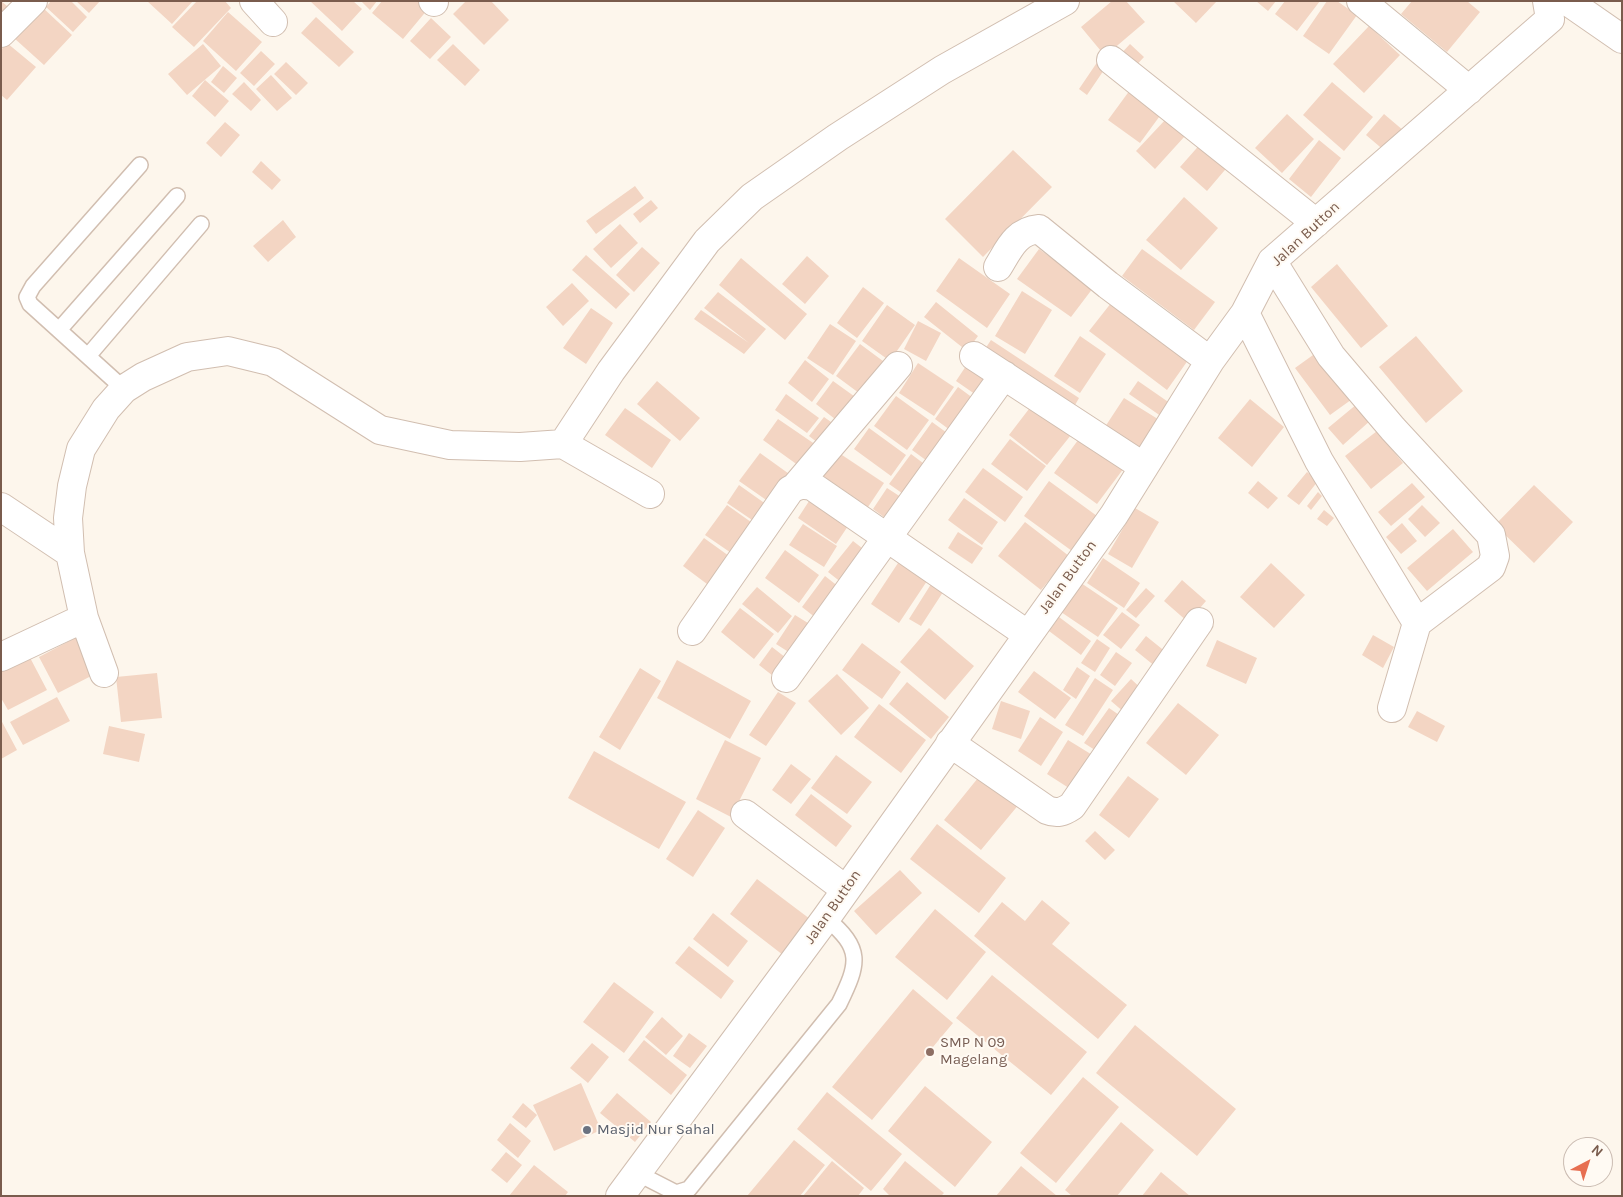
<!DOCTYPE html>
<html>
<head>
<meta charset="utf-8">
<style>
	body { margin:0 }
	#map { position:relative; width:1623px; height:1197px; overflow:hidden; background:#fdf6ec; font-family:Karla,sans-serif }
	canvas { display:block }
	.frame { position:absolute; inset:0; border:2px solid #7a5c4d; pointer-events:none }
	.north { position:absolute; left:1563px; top:1137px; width:50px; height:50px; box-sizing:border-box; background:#fffaf3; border:1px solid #cabbb1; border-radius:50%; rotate:40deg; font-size:14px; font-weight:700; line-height:20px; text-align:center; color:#7a5c4d }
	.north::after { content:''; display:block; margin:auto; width:18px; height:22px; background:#e76f51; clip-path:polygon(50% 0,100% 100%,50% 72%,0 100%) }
</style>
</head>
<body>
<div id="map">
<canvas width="1623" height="1197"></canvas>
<div class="frame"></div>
<div class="north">N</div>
</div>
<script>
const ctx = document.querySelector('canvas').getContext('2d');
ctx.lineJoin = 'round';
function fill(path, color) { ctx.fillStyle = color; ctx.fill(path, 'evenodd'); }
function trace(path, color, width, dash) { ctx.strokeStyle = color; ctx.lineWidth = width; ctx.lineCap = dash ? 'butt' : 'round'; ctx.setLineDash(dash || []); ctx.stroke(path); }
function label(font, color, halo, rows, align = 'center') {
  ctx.font = font + ' Karla,sans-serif'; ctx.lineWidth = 4; ctx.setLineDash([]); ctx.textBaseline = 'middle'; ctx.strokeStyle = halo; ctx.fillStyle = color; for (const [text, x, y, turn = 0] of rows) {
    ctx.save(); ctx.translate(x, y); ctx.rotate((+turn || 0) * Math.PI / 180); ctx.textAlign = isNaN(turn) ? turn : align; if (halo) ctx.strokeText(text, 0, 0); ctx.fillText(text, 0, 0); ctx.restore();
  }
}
fill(new Path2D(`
	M1,1L13,11L1,23Z
	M51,1H71L87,17L73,32L46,7Z
	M76,1H100L89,13Z
	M147,1H193L172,24Z
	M197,1H225L231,8L194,47L172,27Z
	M310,1H353L362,9L342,31Z
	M361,1H377L370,10Z
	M382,1H418L428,9L403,39L372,13Z
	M466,1H491L509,20L484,45L453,14Z
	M1112,1H1126L1145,22L1105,56L1081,27Z
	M1173,1H1217L1196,23Z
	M1256,1H1276L1268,11Z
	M1285,1H1320L1297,31L1275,14Z
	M1327,1H1337L1357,15L1329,54L1303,36Z
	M1412,1H1467L1480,12L1447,52L1401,14Z
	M42,7L72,35L44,65L14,38Z
	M228,12L262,42L236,71L203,41Z
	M316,17L354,52L339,67L301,33Z
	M431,18L451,37L430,59L410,41Z
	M1369,26L1400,55L1364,93L1333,64Z
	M7,43L36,67L7,100L1,95V50Z
	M203,44L221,66L187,95L168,74Z
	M453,44L480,70L465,86L437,60Z
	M1130,44L1144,57L1131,71L1117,58Z
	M261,51L275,64L254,86L240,73Z
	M1098,61L1106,67L1087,95L1079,89Z
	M286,62L308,83L296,95L274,74Z
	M223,66L237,78L224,93L211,82Z
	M271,75L292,98L277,111L256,89Z
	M205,80L229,101L215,117L192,96Z
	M244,82L261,100L251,111L232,94Z
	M1332,82L1373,117L1344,151L1303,115Z
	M1130,90L1162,113L1140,143L1108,120Z
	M1287,114L1314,139L1282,173L1255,148Z
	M1384,114L1404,131L1386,152L1366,135Z
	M1166,119L1185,136L1155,169L1136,151Z
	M225,122L240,135L221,157L206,143Z
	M1319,140L1341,158L1311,197L1289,179Z
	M1203,141L1230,164L1207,191L1180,167Z
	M1013,150L1052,187L983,257L945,219Z
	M261,161L281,180L272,190L252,172Z
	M635,186L644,198L596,234L586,221Z
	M1184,197L1218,228L1181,270L1146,240Z
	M651,200L658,208L640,223L633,214Z
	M283,220L296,237L268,262L253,246Z
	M620,224L638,243L611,268L593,249Z
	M642,247L660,263L634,292L616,275Z
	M1039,249L1093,288L1071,317L1017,279Z
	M1142,249L1215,302L1194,330L1122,276Z
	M586,255L630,294L616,309L572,270Z
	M807,256L829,276L805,304L782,284Z
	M741,258L807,314L785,340L719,285Z
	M959,258L1010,294L987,328L936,291Z
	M1337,264L1388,326L1361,348L1311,287Z
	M572,283L589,301L563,326L546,307Z
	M863,287L884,303L857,338L837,323Z
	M1022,291L1052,310L1025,354L995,336Z
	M718,292L766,329L744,354L694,319L701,310L749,343L704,308Z
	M1115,298L1191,356L1167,390L1089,331Z
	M936,302L978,336L967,351L924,317Z
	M887,305L915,325L890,361L862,341Z
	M591,308L613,323L586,364L563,348Z
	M918,321L941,333L926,361L904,349Z
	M830,324L856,341L833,375L807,358Z
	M1080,336L1106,354L1080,393L1054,376Z
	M1416,336L1463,391L1426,423L1379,367Z
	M991,340L1079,398L1070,414L981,355Z
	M860,344L887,364L863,396L836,376Z
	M1320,350L1355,397L1330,415L1295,368Z
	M805,360L829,379L812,402L788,383Z
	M970,360L996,378L982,399L956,381Z
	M918,363L954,387L934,416L899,393Z
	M657,381L700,418L680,441L637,404Z
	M833,381L858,399L840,423L816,404Z
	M1138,381L1177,408L1168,421L1129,394Z
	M958,387L977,401L954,433L935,419Z
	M786,394L819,418L807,433L775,410Z
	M896,396L929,420L907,450L874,426Z
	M1124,398L1161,421L1139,457L1101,433Z
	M1250,399L1284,427L1252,467L1218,438Z
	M1357,404L1371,420L1343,445L1328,428Z
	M1032,405L1071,435L1047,465L1009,435Z
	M625,408L671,440L652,468L605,435Z
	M824,417L838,427L822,446L809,436Z
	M778,419L822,449L806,471L763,440Z
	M932,422L954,438L934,466L912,450Z
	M869,428L906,455L891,476L854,449Z
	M1377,431L1403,463L1371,489L1345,456Z
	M1081,436L1124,468L1097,504L1054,473Z
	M1010,439L1046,466L1027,491L991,464Z
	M760,453L792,476L772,504L739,481Z
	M839,453L884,483L868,507L823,476Z
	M911,454L931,469L909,498L889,484Z
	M983,468L1023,497L1005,522L965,492Z
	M1307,472L1318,481L1299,505L1287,496Z
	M1049,481L1097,516L1072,551L1024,516Z
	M1258,481L1278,498L1268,509L1248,493Z
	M1412,483L1425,497L1391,526L1378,512Z
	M739,485L770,507L758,524L727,503Z
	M1534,485L1573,522L1534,563L1495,525Z
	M887,488L907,501L892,523L873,509Z
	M1318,492L1322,496L1311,510L1307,506Z
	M813,495L852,520L836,544L798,518Z
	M964,498L998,522L982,545L948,520Z
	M727,505L758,527L737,557L705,535Z
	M1422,505L1440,523L1425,537L1408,519Z
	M1135,508L1159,522L1132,568L1108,554Z
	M1324,510L1334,518L1327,526L1317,519Z
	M1025,522L1069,556L1041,590L998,556Z
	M1402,523L1417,541L1401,554L1386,537Z
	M803,524L837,546L824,567L789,545Z
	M1453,529L1473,552L1427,591L1407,568Z
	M958,532L983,548L972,564L948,548Z
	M704,538L736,561L715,590L683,566Z
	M853,541L871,555L846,586L828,572Z
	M785,550L819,575L799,603L765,578Z
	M1103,558L1140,583L1124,608L1087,583Z
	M900,560L929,578L899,623L871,604Z
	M1271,563L1305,595L1274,628L1240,597Z
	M825,576L844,591L821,622L802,607Z
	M1182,580L1206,601L1188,622L1164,601Z
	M933,581L945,589L921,626L909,619Z
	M1081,583L1118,608L1098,637L1061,612Z
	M757,587L792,616L778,633L742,604Z
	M1146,588L1155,596L1136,618L1126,610Z
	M740,608L774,634L754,659L721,632Z
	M1122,612L1140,625L1121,649L1103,635Z
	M795,615L816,628L798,658L776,644Z
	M1059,617L1091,641L1081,655L1049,631Z
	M929,628L974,666L945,700L900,662Z
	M1373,635L1394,647L1383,668L1362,655Z
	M1146,636L1167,653L1156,667L1135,650Z
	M77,637L97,673L58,693L39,657Z
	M1097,639L1110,648L1095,672L1081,663Z
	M1217,640L1257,658L1246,684L1206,666Z
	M862,643L901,672L882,699L842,670Z
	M772,647L790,661L777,679L759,665Z
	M26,650L47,690L8,710L1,698V663Z
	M1116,652L1132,663L1115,686L1100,675Z
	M677,660L751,701L730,739L657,698Z
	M1077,667L1090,676L1076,699L1063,690Z
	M640,668L661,681L620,750L599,737Z
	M1034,671L1071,698L1055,719L1018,692Z
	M157,673L162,718L121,722L116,677Z
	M837,674L869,708L841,735L808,701Z
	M1095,678L1113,690L1083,736L1065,725Z
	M1131,679L1145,692L1125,713L1111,701Z
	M907,682L949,717L931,739L889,704Z
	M778,692L796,703L766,746L749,735Z
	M57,697L70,721L23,745L10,722Z
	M1001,701L1030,711L1021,739L992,729Z
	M1178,703L1219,735L1186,775L1146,743Z
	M879,704L926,740L901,773L854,737Z
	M1109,708L1125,719L1101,754L1084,743Z
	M1417,711L1445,726L1437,742L1408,727Z
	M1040,717L1063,732L1041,766L1018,751Z
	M1,720L17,750L1,759Z
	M109,726L145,734L139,762L103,754Z
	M725,740L761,758L731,817L696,799Z
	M1068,740L1094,756L1072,790L1047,774Z
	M594,751L686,802L659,849L568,798Z
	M836,755L872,782L847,814L811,788Z
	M791,764L811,779L791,804L772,790Z
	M982,773L1020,803L981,850L944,820Z
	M1128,776L1159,799L1129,838L1099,815Z
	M811,794L852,826L836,847L795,815Z
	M698,810L725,828L693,877L666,859Z
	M937,824L1006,878L979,913L910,859Z
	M1095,831L1115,850L1105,860L1085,841Z
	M900,870L922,893L876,935L854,911Z
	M757,879L810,919L783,955L730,914Z
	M1042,900L1070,923L1052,944L1127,1005L1098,1039L974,936L1002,902L1025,921Z
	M935,909L986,952L947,1000L895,957Z
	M713,913L748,941L728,967L693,939Z
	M689,946L734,981L721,999L675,963Z
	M992,975L1087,1052L1051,1095L956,1018Z
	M614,982L654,1012L624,1053L583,1022Z
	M913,989L953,1023L872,1120L832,1087Z
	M662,1017L683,1036L666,1055L645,1037Z
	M1135,1025L1236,1109L1197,1156L1096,1073Z
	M689,1033L707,1046L690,1068L673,1056Z
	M644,1040L687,1075L671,1095L628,1060Z
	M592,1043L609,1057L588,1083L570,1068Z
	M1083,1077L1119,1107L1056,1183L1020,1153Z
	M581,1083L601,1130L554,1151L533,1105Z
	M925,1086L992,1142L955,1187L888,1131Z
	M827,1092L902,1154L871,1191L797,1129Z
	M617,1093L651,1122L635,1142L600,1113Z
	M523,1103L537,1115L526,1128L512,1117Z
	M1121,1122L1154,1150L1117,1196H1072L1065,1190Z
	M510,1123L531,1141L518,1158L497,1140Z
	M794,1140L825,1165L800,1196H747Z
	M506,1152L522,1165L507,1183L491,1170Z
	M832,1161L864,1188L858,1196H803Z
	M905,1161L944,1193L941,1196H890L883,1189Z
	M534,1165L568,1192L565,1196H509Z
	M1021,1166L1057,1196H996Z
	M1161,1172L1190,1196H1142Z`), '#f3d5c3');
const service = new Path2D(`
	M59,330L177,196
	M88,356L201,224
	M124,389L30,304L27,297L33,286L140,165
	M637,1173L676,1193L689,1189L839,1004C859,963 863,949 826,918`);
const minor = new Path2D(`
	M254,1L273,22
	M433,1L434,2
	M1361,1L1469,90
	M1570,3L1622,39
	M1,33L33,1
	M1111,60L1316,223
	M1272,261L1331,356L1393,429L1491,535L1495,556L1491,567L1417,623
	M998,267C1009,249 1016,231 1039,229L1108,285L1210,361
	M1245,313L1319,461L1417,623L1392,708
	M974,356L1144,467
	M563,444L611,371L707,241L752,197L838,137L942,70L1065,1
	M797,485L898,366
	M1,507L70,553L84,618L104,673
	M70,553L68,518L72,486L81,449L106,409L124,389L143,377L187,357L228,351L273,362L380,430L450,445L520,447L563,444L650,494
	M692,631L790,490C798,485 802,484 812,486L1027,634
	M1,657L84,618
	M786,678L1004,375
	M950,743L1047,810C1057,814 1063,812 1072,806L1199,622
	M745,814L845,889
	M620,1196L826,918L1114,515L1210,361L1245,313L1272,261L1550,19L1547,1`);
trace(service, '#d1beb0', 18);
trace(minor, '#d1beb0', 30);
trace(service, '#fff', 15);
trace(minor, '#fff', 28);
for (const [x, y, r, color] of [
	[930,1052,5,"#8d6e63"],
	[587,1130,5,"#6b7280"]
]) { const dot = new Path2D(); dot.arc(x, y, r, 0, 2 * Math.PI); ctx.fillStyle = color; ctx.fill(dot); trace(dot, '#fffaf3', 2); }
label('15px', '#7a5c4d', '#fffaf3', [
	["Jalan Button",1306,234,-43],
	["Jalan Button",1068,577,-54],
	["Jalan Button",833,907,-55]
]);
label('15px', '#785e54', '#fffaf3', [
	["SMP N 09",940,1043],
	["Magelang",940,1060]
], 'left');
label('15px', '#5b616d', '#fffaf3', [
	["Masjid Nur Sahal",597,1130]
], 'left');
</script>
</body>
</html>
